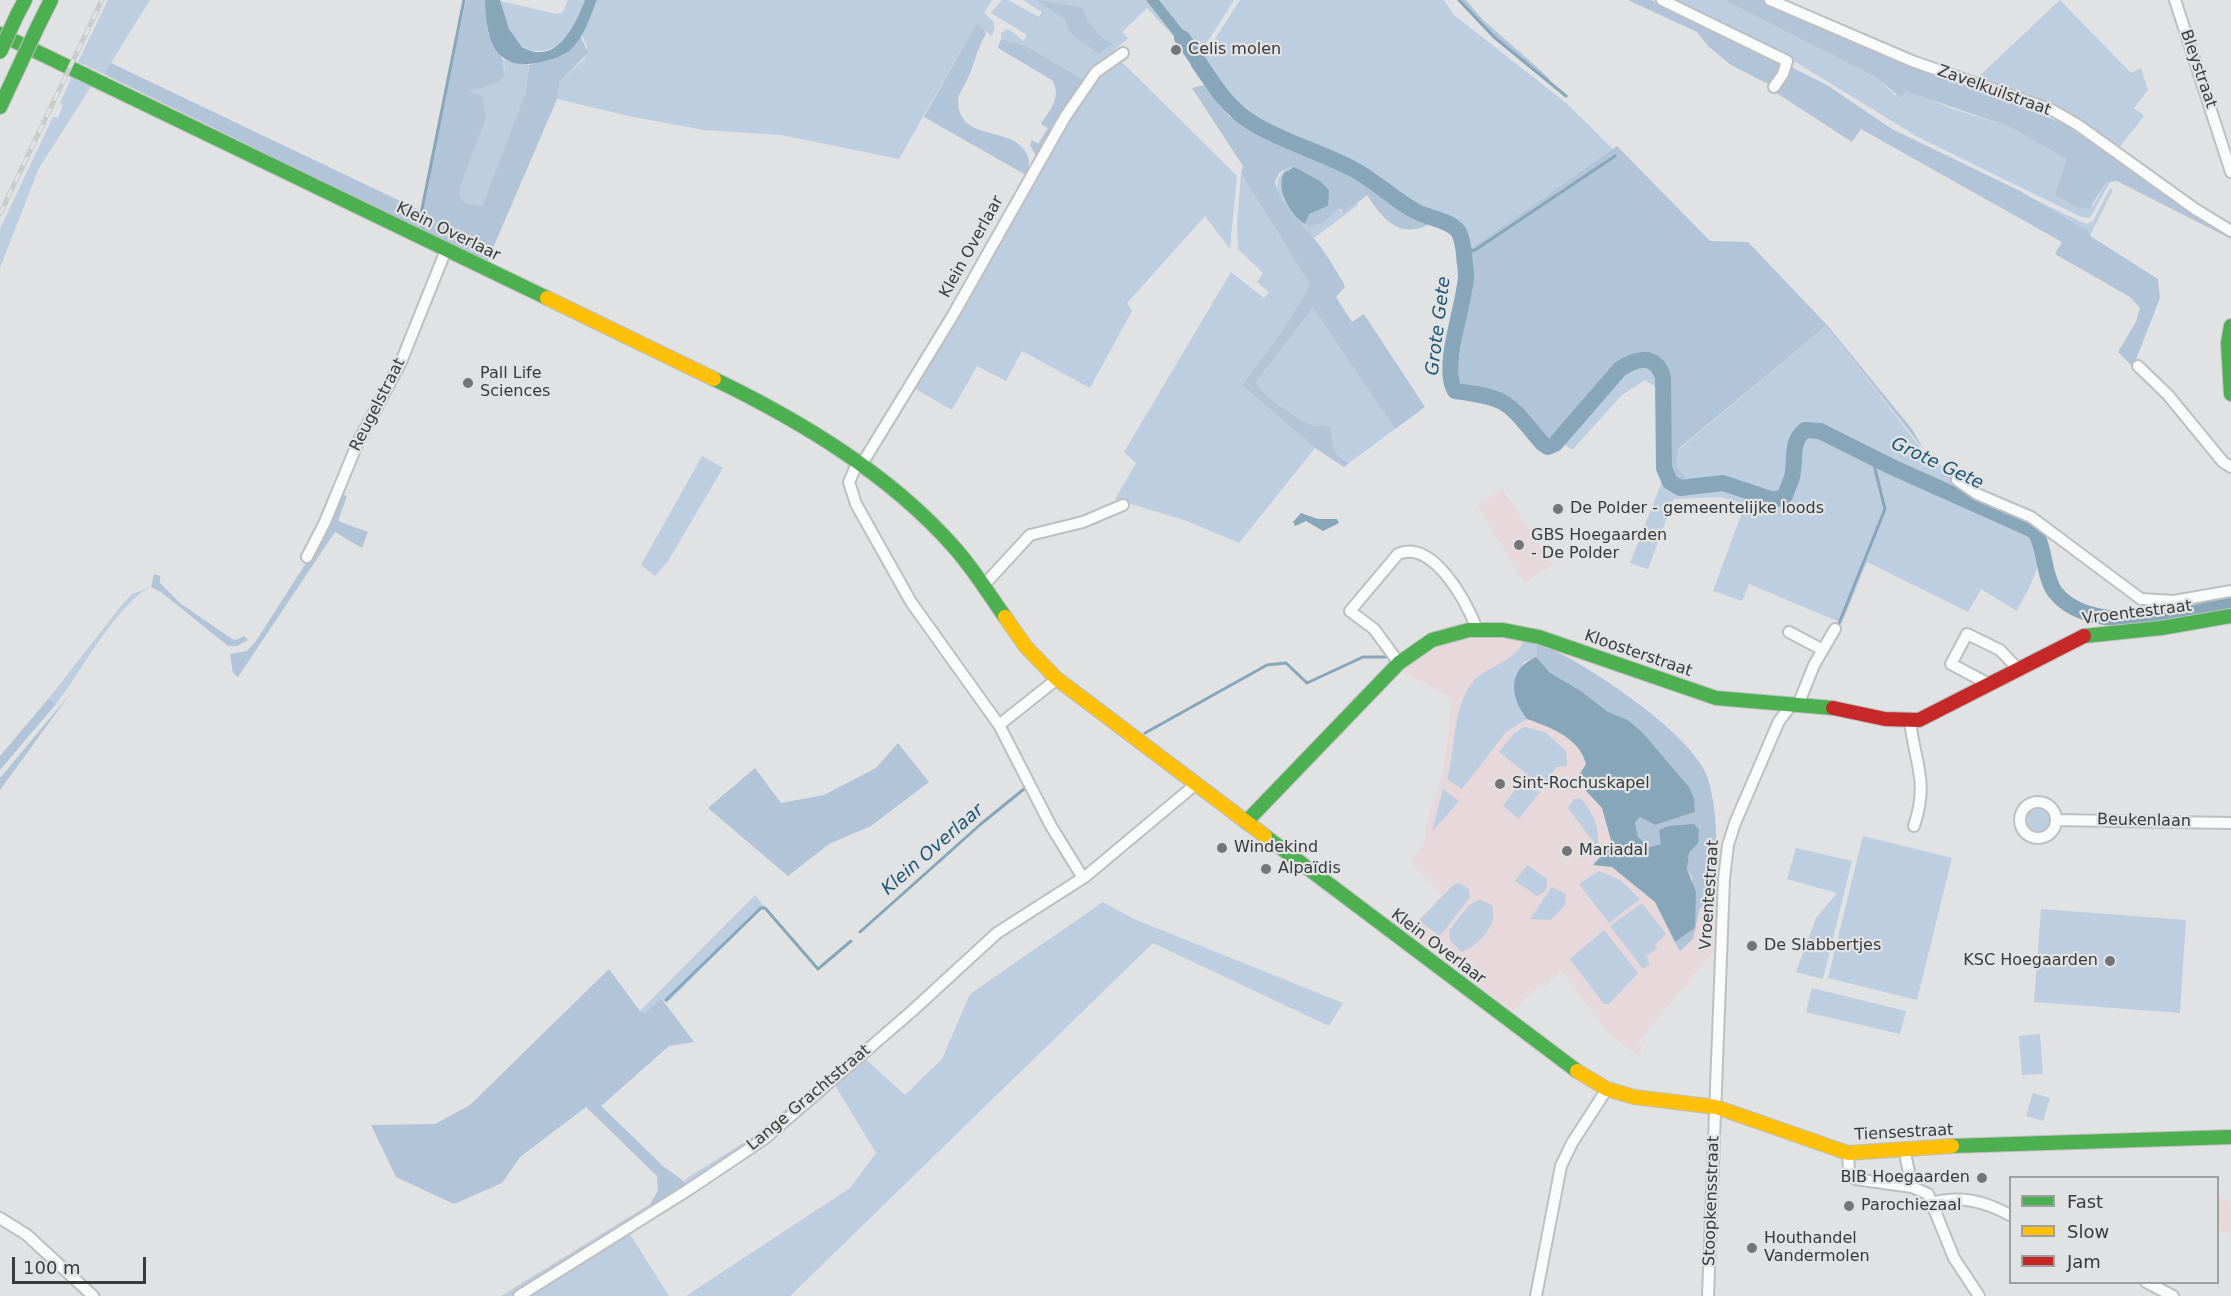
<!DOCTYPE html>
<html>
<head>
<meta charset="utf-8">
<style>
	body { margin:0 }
	#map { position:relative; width:2231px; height:1296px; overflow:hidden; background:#e1e2e3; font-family:"DejaVu Sans",sans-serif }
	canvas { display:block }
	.legend { position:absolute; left:2009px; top:1176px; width:210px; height:108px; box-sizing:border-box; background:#e0e2e4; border:2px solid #9e9fa0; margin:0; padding:8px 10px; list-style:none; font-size:18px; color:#3a3a3b }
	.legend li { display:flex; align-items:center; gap:12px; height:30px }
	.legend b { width:30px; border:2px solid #9e9fa0 }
	.scale { position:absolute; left:12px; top:1257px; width:134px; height:27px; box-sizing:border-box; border:3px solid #3a3a3b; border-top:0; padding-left:8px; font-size:18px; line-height:21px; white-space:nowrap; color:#3a3a3b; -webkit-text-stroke:4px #e0e2e4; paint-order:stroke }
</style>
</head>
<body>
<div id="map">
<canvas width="2231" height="1296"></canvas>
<ul class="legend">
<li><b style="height:8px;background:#4caf50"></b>Fast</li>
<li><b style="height:8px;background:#ffc107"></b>Slow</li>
<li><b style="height:8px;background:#c62828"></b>Jam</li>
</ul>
<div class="scale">100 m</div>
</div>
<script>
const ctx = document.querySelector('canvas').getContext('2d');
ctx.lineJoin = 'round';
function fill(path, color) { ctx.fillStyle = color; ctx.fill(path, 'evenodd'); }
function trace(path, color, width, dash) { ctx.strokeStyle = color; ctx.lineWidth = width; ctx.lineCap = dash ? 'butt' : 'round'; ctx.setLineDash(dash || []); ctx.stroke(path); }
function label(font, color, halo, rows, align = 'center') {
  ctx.font = font + ' "DejaVu Sans",sans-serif'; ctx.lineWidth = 4.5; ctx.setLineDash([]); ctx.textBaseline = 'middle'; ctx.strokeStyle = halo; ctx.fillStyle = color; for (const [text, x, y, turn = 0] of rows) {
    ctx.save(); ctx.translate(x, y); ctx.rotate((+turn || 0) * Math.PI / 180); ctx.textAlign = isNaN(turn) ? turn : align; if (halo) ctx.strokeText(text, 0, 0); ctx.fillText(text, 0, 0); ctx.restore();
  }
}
fill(new Path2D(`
	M1502,489L1552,565L1524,583L1477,505Z
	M1476,636H1501L1537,643L1570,657L1639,705L1671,732L1688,748L1708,777L1716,838L1714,951L1638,1042L1642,1046L1640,1056L1608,1033L1561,970L1545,986L1542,983L1513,1011L1407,932L1442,895L1411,863L1425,840L1426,825L1444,767L1451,709V701L1445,694L1403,672L1409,664L1428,651L1452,641Z
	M2218,1197L2231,1202V1234L2218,1229Z`), '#e6d8db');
fill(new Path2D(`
	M108,0H150L104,74L78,62Z
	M568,0H585C579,12 575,28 566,39C561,45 554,48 546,50C515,57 507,25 500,1L557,14L563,12Z
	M597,0H992L984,13C994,21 997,23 992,36L976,24L899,159L781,135L704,130L629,116L557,99L560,81L585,58L587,46L581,33Z
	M1002,0H1008L1039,17L1042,12L1023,0H1146L1173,36L1147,8L1122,32L1128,38L1093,69L1086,81L1026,46L1001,39V33L1008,29L1024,41L1027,35L991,13Z
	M1159,0H1234L1210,38L1196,54L1189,45L1190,39Z
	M1240,0H1444L1454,15L1565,102L1613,149L1469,250C1458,213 1431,217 1403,200C1387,190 1374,174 1356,164C1322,145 1280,139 1248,116C1224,100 1216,69 1199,56L1211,45Z
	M1668,0H1724L1877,78L1895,95L1906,91L1914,92L1950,108L2010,127L2068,159L2093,206L2106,182L2111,180L2090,218L2081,217L1918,137L1789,58Z
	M2060,0L2131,73L2141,68L2148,90L2134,108L2144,116L2117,150L2074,118L1975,80Z
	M503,60L529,65L526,91L482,208L465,203L459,196L468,91L496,84L505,68Z
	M1122,62L1237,176L1230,249L1205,216L1127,303L1132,311L1090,388L1022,351L1006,381L977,366L952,410L914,388L1078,103L1099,75Z
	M73,74L92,85L39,168L0,268V229L53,117L58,118L63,105L60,103Z
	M1289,167H1294L1288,170L1302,222L1309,227L1323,223L1338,209L1344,213L1357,203L1358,205L1314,238C1298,219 1257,189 1289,167Z
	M1241,173L1310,285L1283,330L1242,385L1315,448L1239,543L1187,521L1115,499L1136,463L1124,452L1231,272L1264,298L1269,292L1257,282L1263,273L1238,249L1237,225Z
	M2110,188L2113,190L2091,233L2019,192L2086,224L2093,221Z
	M1313,306L1395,429L1349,463C1332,454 1332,446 1330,428C1324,425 1318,427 1312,425C1299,421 1259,394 1256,382Z
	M1826,326L1923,451L1955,477L1949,487C1932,480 1913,475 1897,467C1875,456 1812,409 1794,436C1790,452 1795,497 1770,497L1723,479L1682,483L1685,477L1677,467L1678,450Z
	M1642,363L1654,370L1659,389L1645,380L1622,395L1572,450L1564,444L1620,378Z
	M1805,436H1814L2028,531C2052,556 2029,586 2017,611L1981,589L1968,612L1867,562L1842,623L1749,584L1742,601L1713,591L1745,504L1721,497L1674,499L1648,569L1630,563L1663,479L1677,493L1717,487L1773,505L1786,502L1797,479L1800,439Z
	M702,456L723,468L668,561L655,576L641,565Z
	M151,587C117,603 81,672 56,704L49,698L121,606L132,594Z
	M1524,640L1537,643L1536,657L1523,662L1521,712L1527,719L1506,732L1462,789L1447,779C1456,749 1452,711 1471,684C1485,665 1515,664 1524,640Z
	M1524,727L1545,732L1566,751L1567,766L1556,767L1542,789L1529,786L1525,779L1527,774L1499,752L1514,734Z
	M1522,780L1528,789L1540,792L1519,819L1503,806Z
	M1443,789L1459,801L1432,832Z
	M1580,798C1592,810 1602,831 1597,847L1568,808L1574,799Z
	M2027 820a11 11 0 1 1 22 0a11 11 0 1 1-22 0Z
	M1863,836L1952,858L1917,1000L1828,978Z
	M1796,848L1852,861L1823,979L1796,972L1816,918L1837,893L1787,879Z
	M1527,865L1547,879C1548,889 1546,892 1537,896L1515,881Z
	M1599,871L1620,880L1640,899L1609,923L1579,884Z
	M1459,883L1469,889L1470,897L1440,936L1419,921L1453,885Z
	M1552,887L1566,894L1565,905L1551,920L1530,919Z
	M755,895L764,906L667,1003L661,998L645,1013L640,1011Z
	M1479,900L1491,904C1501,922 1479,946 1461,952L1450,940L1449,931L1469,905Z
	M1103,902L1134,919L1343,1003L1329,1026L1153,943L790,1296H686L850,1188L876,1153L833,1082L862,1056L905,1095L942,1059L970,994Z
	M1642,903L1666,934L1655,945L1657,949L1646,956L1650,964L1643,969L1610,926Z
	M2041,909L2186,920L2180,1013L2034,1002Z
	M1604,930L1638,973L1609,1004H1604L1570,959Z
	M1812,988L1906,1011L1900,1034L1806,1012Z
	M2040,1034L2043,1074L2022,1075L2019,1036Z
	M830,1072L831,1076L773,1127L689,1185L684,1180L751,1138Z
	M2033,1093L2050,1098L2043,1121L2026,1116Z
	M650,1204L653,1208L524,1289L511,1296H501Z
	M628,1231L669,1296H523Z`), '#bccee0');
fill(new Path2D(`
	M466,0H485L488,33L503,60L504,76L496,84L469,91L482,96L486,117L460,187L459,196L465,203L482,207L526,91L529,65L564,55L581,37L588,53L560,81L557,99L487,262L104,74L111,63L421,211Z
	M1037,0L1082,7C1088,24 1097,36 1112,44L1099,54L1069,32L1065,19Z
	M1457,0H1466L1482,19L1548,77L1555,87L1493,38Z
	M1628,0H1651L1780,61L1783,66L1770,85L1731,65L1708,46L1697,32Z
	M1724,0H1763L1970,84V87L2005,99L2066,125L2181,206L2231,234V239L2117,181L2106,182L2090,208L2076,207L2055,195L2067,159L2010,127L1906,91L1901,98L1877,78Z
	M976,24L982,27L986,34C976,50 974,67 965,84C962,89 958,95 958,101C959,145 1016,123 1028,157C1030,163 1029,169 1026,175L924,117Z
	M1001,39L1026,46L1086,81L1036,156L1030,145L1032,140L1038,144L1048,128L1041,124C1051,108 1062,97 1052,80L998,48Z
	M1789,66L1827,85L1892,129L2020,191L2091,233L2090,236L2158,279L2160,298L2133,367L2118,352L2136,322L2140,308L2130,297L2055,254L2062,242L1861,129L1852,142L1772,90Z
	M1204,85L1229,116L1287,148L1360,177L1392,204L1432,223C1400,240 1384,221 1367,195L1344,213L1341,209H1338L1323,223L1309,227L1305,224L1308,214L1328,206L1320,181L1289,167L1279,173L1275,182C1280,204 1297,219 1311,235C1324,249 1333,266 1343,282L1345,287L1336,297L1352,322L1364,314L1425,407L1395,429L1313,307L1256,382C1259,394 1300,421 1312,425C1319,427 1324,424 1331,428C1332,446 1332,454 1349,463L1344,467L1315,448L1242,385L1283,330L1310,285L1241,173L1243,166L1192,88Z
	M1617,146L1710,241L1748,242L1827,325L1912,429L1924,450L1826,326L1678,449L1677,467L1685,477L1682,483L1674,479L1669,470L1671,380C1650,305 1574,416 1556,438L1545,437L1514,400L1495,393L1455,384L1468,302L1469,250Z
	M341,494L347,496L338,521L368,532L362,548L335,532L238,677L233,673L230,654L247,651L256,641L326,532Z
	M154,574L160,576V583L180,603L232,639L236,640L244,636L248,640L237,646H228L161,592L151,587Z
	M1537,643C1577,657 1695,734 1708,779C1719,816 1717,859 1714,897L1700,908L1693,939L1680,951L1675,942L1695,928L1692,877L1687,869L1689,853L1698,843L1662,844L1650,847L1638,837L1635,821L1640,817L1655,825L1695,812L1689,787L1643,733L1628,720L1608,712L1581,691L1549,673L1536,657Z
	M70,694L0,790V778Z
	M49,698L56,704L0,770V756Z
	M898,743L929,782L871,826L829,844L788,876L708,808L755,768L781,803L824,795L876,768Z
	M609,969L640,1011L645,1013L661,998L694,1042L669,1046L601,1106L663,1166L689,1185L653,1208L650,1204L658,1191L657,1176L586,1107L520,1157L502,1183L454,1204L396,1177L371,1125L435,1124L470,1105Z`), '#b1c4d8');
fill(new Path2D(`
	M485,0H500L509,29L522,47C557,67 575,25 585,0H597C590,16 584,38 571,49C563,57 552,59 541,62C494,73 486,39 485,0Z
	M1146,0H1159L1191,40L1189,45L1196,54L1191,58Z
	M1199,56L1225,95L1215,100L1191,66Z
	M1294,167L1320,181L1329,190L1328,206L1309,214L1305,224C1291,216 1275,189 1284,173Z
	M1301,513L1318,519H1337L1339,523L1323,531L1306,521L1295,526L1293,522Z
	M1536,657L1550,673L1581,691L1608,712L1628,720L1643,733L1689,787L1694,799L1695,812L1655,825L1640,817L1635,822L1638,837L1650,847L1661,844L1659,830L1669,826L1694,824L1699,830L1698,843L1689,853L1687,869L1696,892L1695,928L1675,942L1655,902L1612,867L1593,865L1612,844L1602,808L1576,780L1586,764C1580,738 1550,727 1527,719C1509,696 1508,669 1536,657Z`), '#87a6ba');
trace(new Path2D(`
	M1459,0L1494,37L1566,96
	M423,227L420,219L464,0
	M1464,253L1475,250L1615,156
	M1838,626L1885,509L1872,457
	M1145,733L1267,665L1286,663L1307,683L1363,657H1386
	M860,932L982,823L1024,789
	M666,1000L761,908H765L818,969L851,941`), '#87a6ba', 3);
trace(new Path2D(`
	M1182,38C1206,69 1219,103 1254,124C1286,143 1321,152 1353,169C1376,181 1394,200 1417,212C1429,218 1449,220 1458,231C1462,237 1463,246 1464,253C1464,260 1466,268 1466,276C1465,304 1440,368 1455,391C1510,398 1507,402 1542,443L1548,447L1555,444L1620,369C1637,357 1657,354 1663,378L1664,468L1670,482L1680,488L1723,483L1774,500L1785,496C1787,490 1790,483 1792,477C1796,460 1790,442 1805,430L1820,431L1892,467L2035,531C2046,550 2043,575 2055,592C2088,635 2187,618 2231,603`), '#87a6ba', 16);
const street = new Path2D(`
	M1662,0L1787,61L1783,74L1774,87
	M1770,0L1912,61L2052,110L2078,125L2195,209L2231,231
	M2175,0L2231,172
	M2138,366L2168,395L2223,462L2231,467
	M1957,480L1977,494L2031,517L2141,599L2174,601L2231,591
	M307,557L325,522L358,442L401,362L446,250
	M983,586L1030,535L1083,522L1123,505
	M1789,632L1823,650
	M1399,663L1374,629L1350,611L1398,554C1433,539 1466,601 1477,629
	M1057,679L999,725L1051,826L1083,878
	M1989,684L1951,664L1967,634L2000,650L2018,669
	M1798,705L1814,665L1835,629
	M1910,721C1915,764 1929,781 1914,826
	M999,725L911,602L856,504L849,482L857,464L865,459L953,315L1065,117L1096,72L1123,53
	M2020 820a18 18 0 1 1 36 0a18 18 0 1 1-36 0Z
	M2056,820L2231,823
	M1848,1153L1849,1170L1855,1179L1912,1187L1928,1194L1954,1258L1979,1296
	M1906,1158L1912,1187
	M1931,1203C1960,1195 1984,1201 2010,1215
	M0,1218L27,1235L93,1296
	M2146,1282L2173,1296
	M519,1296L688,1190L764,1139L911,1012L997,933L1086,876L1196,784
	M1536,1296L1561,1166L1572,1143L1607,1089
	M1708,1296L1724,879L1728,845L1735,823L1779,721L1790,707`);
const fast = new Path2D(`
	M17,15L25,0
	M39,24L51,0
	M0,34L547,298
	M0,107L15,75
	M2231,326L2228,343L2231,394
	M714,379C801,421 889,474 953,546C973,568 988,593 1005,617
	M2084,636L2161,628L2231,616
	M1246,822L1399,663L1432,640L1469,630H1503L1539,637L1716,698L1833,708
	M1265,836L1577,1071
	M1952,1146L2231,1137`);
const slow = new Path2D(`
	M547,298L714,379
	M1005,617L1026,647L1057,679L1265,836
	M1577,1071L1607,1089L1634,1097L1716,1107L1848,1153L1952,1146`);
const jam = new Path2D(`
	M1833,708L1885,719L1919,720L2084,636`);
trace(street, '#bebfc0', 14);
trace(fast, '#bebfc0', 16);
trace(slow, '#bebfc0', 16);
trace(jam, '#bebfc0', 16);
trace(street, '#fafbfb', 10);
trace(fast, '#4caf50', 14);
trace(slow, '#ffc107', 14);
trace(jam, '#c62828', 14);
const rail = new Path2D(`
	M0,214L102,0`);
trace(rail, '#cacbcb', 5);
trace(rail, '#e0e2e4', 3, [9]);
const fastBridge = new Path2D(`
	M0,52L17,15
	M15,75L39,24`);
trace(fastBridge, '#bebfc0', 16, []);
trace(fastBridge, '#4caf50', 14);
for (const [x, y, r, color] of [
	[1176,50,6,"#747576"],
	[468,383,6,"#747576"],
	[1558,509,6,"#747576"],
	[1519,545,6,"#747576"],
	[1500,784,6,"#747576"],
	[1222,848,6,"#747576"],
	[1567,851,6,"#747576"],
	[1266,869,6,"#747576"],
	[1752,946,6,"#747576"],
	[2110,961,6,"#747576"],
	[1982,1178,6,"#747576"],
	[1849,1206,6,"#747576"],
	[1752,1248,6,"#747576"]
]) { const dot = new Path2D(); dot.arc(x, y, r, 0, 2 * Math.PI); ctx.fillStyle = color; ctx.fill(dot); trace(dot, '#e0e2e4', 2); }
label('16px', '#3a3a3b', '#e0e2e4', [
	["Celis molen",1188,50],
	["Pall Life",480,374],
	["Sciences",480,392],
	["De Polder - gemeentelijke loods",1570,509],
	["GBS Hoegaarden",1531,536],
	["- De Polder",1531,554],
	["Sint-Rochuskapel",1512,784],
	["Windekind",1234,848],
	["Mariadal",1579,851],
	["Alpaïdis",1278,869],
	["De Slabbertjes",1764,946],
	["KSC Hoegaarden",2098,961,"right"],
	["BIB Hoegaarden",1970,1178,"right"],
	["Parochiezaal",1861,1206],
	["Houthandel",1764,1239],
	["Vandermolen",1764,1257]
], 'left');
label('16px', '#3a3a3b', '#e0e2e4', [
	["Bleystraat",2198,69,71],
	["Zavelkuilstraat",1994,91,20],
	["Klein Overlaar",448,232,26],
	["Klein Overlaar",972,247,-61],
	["Reugelstraat",378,405,-63],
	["Vroentestraat",2137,613,-7],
	["Kloosterstraat",1638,654,19],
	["Beukenlaan",2144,821,1],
	["Vroentestraat",1710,895,-86],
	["Klein Overlaar",1438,947,37],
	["Lange Grachtstraat",809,1098,-40],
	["Tiensestraat",1904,1133,-3],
	["Stoopkensstraat",1712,1201,-88]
]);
label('italic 18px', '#1d5573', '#e0e2e4', [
	["Grote Gete",1439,326,-83],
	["Grote Gete",1937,464,25],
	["Klein Overlaar",933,850,-41]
]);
</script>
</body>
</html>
